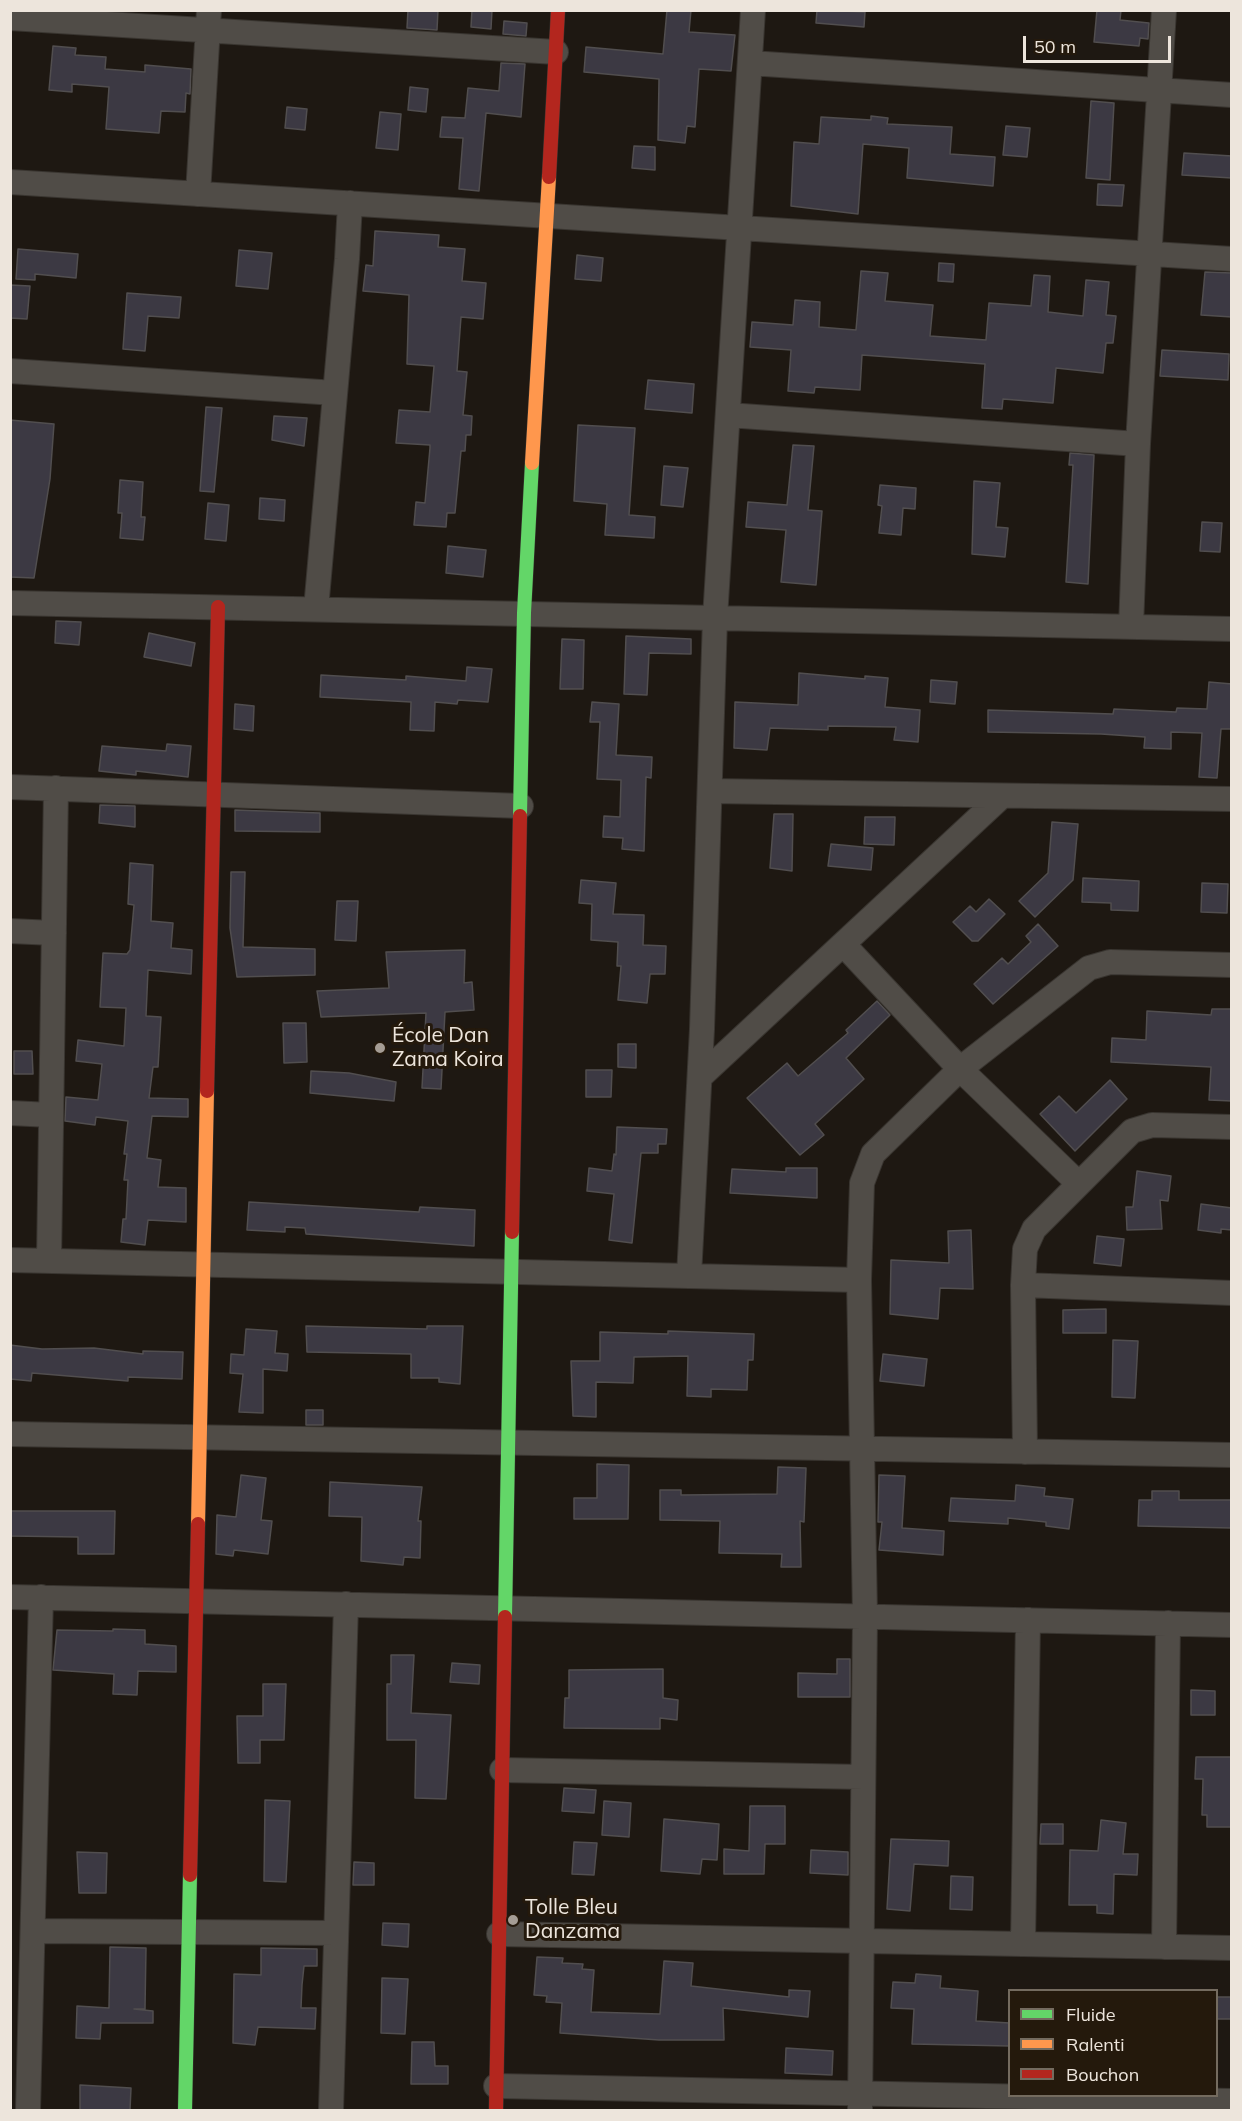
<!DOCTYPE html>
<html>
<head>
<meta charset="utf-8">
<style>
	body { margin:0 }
	#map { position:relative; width:1242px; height:2121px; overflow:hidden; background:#1e1812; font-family:Mulish,sans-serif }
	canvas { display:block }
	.frame { position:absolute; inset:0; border:12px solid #ede5dc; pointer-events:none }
	.legend { position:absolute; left:1008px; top:1989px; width:210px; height:108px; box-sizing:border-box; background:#24190c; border:2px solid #746b5f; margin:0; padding:8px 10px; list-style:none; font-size:18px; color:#ede5dc }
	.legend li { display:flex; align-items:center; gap:12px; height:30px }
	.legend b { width:30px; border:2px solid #746b5f }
	.scale { position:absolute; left:1023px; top:36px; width:148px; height:27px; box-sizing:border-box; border:3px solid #ede5dc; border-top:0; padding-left:8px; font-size:18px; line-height:21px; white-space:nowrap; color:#ede5dc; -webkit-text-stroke:4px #24190c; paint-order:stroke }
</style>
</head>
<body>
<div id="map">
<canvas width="1242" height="2121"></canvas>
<div class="frame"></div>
<ul class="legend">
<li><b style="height:8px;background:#63d668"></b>Fluide</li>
<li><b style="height:8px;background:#ff974d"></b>Ralenti</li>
<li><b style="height:8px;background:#b3261e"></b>Bouchon</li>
</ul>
<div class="scale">50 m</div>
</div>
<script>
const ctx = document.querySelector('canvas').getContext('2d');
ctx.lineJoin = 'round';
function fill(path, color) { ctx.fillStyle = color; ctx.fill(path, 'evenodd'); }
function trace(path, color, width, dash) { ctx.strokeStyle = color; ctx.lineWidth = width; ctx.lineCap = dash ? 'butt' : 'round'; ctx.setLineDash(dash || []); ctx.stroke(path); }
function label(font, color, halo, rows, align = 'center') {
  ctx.font = font + ' Mulish,sans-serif'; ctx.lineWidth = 6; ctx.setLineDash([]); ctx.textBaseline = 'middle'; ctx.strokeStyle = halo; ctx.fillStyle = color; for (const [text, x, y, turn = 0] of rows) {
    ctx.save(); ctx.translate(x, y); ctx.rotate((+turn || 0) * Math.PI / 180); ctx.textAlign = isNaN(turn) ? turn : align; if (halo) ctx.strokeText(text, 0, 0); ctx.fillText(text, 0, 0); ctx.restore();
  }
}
const building = new Path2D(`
	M408,10H438L437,30L407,28Z
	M472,10H492L491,29L471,27Z
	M667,10H691L689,32L735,35L731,71L699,69L695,127L687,126L685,143L658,140L659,79L584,72L586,47L663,54Z
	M817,10L865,12L864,27L816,23Z
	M1097,10H1121L1120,20L1149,23L1148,39L1140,38L1139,46L1094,42Z
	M504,21L527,23L526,36L503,34Z
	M53,46L76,48L75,55L106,57L105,69L145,72V65L191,69L190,94L186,93L185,112L161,111L159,133L106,129L109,87L72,84V92L49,90Z
	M501,63L525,64L521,117L486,113L479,191L459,189L463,138L440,137L442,117L465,118L468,88L499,91Z
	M410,87L428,89L426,112L408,110Z
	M1091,101L1114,103L1110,180L1086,178Z
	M287,107L307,109L305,130L285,128Z
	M380,112L401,114L398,150L376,148Z
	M871,116L888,118L887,124L952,127L950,154L995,157L993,186L907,178L909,148L863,144L858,214L791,206L794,142L819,144L821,117L871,120Z
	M1006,126L1030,128L1027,157L1003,155Z
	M634,146L655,147V170L632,168Z
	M1184,153L1232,156V178L1182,175Z
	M1098,184L1124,185L1122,206L1097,205Z
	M375,231L439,235L438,247L465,249L462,281L486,283L483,319L461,317L457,371L467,372L463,415L472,416L471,435H466L465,451H461L455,513H447L446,527L414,525L416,502L425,503L430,448V445L396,443L399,410L430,412L434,366L407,364L409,295L363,291L366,265L373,266Z
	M18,249L78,254L76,278L35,274V280L16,279Z
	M239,250L272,253L268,289L236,286Z
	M577,255L603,258L601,281L575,279Z
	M939,263L954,264L953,282L938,281Z
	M861,271L888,273L885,301L933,305L930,336L986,340L989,303L1031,306L1034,275L1050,276L1048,312L1083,316L1086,280L1109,282L1106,315L1116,316L1113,343H1106L1103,373L1056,368L1053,403L1003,399L1002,409L982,408L985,364L862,355L860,390L815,387L814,393L788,391L791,350L750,347L752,322L793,325L795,300L820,302L819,327L856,330Z
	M1205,272L1232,273V317L1201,315Z
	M10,285L30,286L27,319L10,318Z
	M127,293L181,297L179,318L148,316L145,351L123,349Z
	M1162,350L1229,354L1228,380L1160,376Z
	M648,380L694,384L692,413L645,409Z
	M206,407L222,408L214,492L200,491Z
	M274,416L307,418L304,446L272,440Z
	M10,420L54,424L50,479L34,578L10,577Z
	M578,425L635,428L629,515L655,517L654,538L605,535L607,504L574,501Z
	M793,445L814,446L808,510L822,511L816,585L781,582L786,530L746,527L748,502L787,505Z
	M1070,453L1094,455L1088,584L1066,582L1073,465H1069Z
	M664,466L688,468L683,507L661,505Z
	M120,480L143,482L141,517H145L143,540L120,538L122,513H118Z
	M974,481L1000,483L996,527L1008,528L1005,557L972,554Z
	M880,485L916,488L915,509L903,508L901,535L879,533L882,506L878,505Z
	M260,498L285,500L284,521L259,519Z
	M208,503L229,505L226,541L205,539Z
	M1202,522L1222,523L1220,552L1200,551Z
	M448,546L486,550L483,577L446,573Z
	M56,621L81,622L79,645L55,643Z
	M149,633L195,643L191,666L144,657Z
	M626,636L691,639V654L649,653L647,695L624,694Z
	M562,639L584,640L583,689H560Z
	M467,667L492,669L488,702L458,700L457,704L435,702L434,731L410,730L411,702L320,697L321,675L406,680V676L466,681Z
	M799,673L865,679V676L888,678L885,707L920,710L918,742L894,740L896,727L828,726V730L770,728L767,750L734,748L735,702L798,705Z
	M931,680L957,682L955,704L930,702Z
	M1209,682L1232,684V729H1221L1217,778L1199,777L1202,733L1171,732V749L1144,748L1145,737L1101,734L988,732V710L1113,714L1114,709L1176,712L1177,708L1207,709Z
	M592,702L619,704L616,755L652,757L651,778L646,777L644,851L622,849L623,838L603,837L604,816L620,817L621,780L597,779L600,722H590Z
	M235,704L254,706L253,731L234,729Z
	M167,744L191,746L188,777L136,771V775L99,771L102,746L166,751Z
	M100,805L135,806V827L99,823Z
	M235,810L320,813V832L235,831Z
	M774,814H793L792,871L770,868Z
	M865,817H895L894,845L864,844Z
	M1052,822L1078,824L1073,880L1035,917L1019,901L1048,873Z
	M831,844L873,848L871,870L828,866Z
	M130,863L153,865L151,921L173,923L171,948L192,950L191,974L148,970L146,1016L161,1017L158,1067H153L149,1098L188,1099V1117L152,1116L147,1158L161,1160L158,1187L186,1188V1222L148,1220L145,1245L121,1242L123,1219H126L128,1180H124L127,1154H124L128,1121L96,1117L95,1125L65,1121L66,1097L98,1100L102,1064L76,1061L78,1040L124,1046L126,1008L100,1007L103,953L127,954L130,950L134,905L128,904Z
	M231,872H245L243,947L315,949V975L237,977L230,928Z
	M1083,878L1139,881L1138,911L1111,910V903L1082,902Z
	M581,880L616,883L613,914L644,915L643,945L666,946L665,974H650L647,1003L618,1000L621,966H617L618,942L591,940L592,904L579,903Z
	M1202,883L1228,884L1227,913L1201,912Z
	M989,899L1005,914L978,941H972L953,922L970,906L976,912Z
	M337,901H358L356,941L335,940Z
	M1038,924L1058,946L993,1004L974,984L1002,958L1008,964L1031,942L1026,936Z
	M465,950L464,983L472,982L474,1010L445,1012L441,1089L422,1088L426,1013L321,1017L317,991L389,988L386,952Z
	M877,1001L890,1015L846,1058L864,1079L815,1124L824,1135L800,1155L747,1098L787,1063L798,1076L848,1033L846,1030Z
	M1212,1009H1232V1101L1209,1100L1211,1067L1111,1062L1112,1038L1146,1040L1147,1011L1211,1015Z
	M283,1023H306L307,1062L284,1063Z
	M618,1044H636V1068L618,1067Z
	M14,1051H32L33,1074H14Z
	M586,1070H612L611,1097H586Z
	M311,1071L349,1073L396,1082L394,1101L310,1093Z
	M1110,1080L1127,1099L1075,1151L1040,1114L1059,1096L1076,1113Z
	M617,1127L667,1129L666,1144H658V1153H641L632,1243L609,1240L614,1194L587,1191L589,1168L612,1171L614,1154L616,1155Z
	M786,1168H817V1198L730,1193L732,1169L786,1172Z
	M1137,1171L1171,1176L1168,1201L1160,1200L1162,1229L1127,1230L1126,1207H1133Z
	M249,1202L419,1212L420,1207L475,1210L474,1246L306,1234L305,1228L285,1227V1232L247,1230Z
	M1201,1204L1232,1208V1230L1221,1229V1233L1198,1230Z
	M971,1230L973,1289L940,1288L938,1319L890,1314L891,1260L949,1263L948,1231Z
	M1097,1236L1124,1239L1121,1266L1094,1263Z
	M1106,1309V1333H1063V1310Z
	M306,1326L427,1329V1326H463L460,1384L439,1382V1378H411V1354L307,1352Z
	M246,1329L277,1331L275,1353L288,1354L287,1371L263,1369V1413L239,1412L243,1374L230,1373L231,1354L244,1355Z
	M668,1331L754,1334L753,1360H748L747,1390L711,1389V1397L687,1396L688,1356L634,1357L633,1383L596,1382V1417L573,1416L571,1361H600V1332L668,1334Z
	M1113,1340L1138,1341L1135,1398L1112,1397Z
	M10,1345L42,1349L94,1348L143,1354V1351L183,1352L182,1379L128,1377V1381L32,1373L31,1381L10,1379Z
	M883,1354L927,1359L924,1386L880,1381Z
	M306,1410H323V1425H306Z
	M597,1464L629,1465L628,1519H574V1498H597Z
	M778,1467L806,1468L804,1522L800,1521L801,1567H781L782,1554L719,1553L720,1521L660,1520V1490H681V1495L777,1494Z
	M241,1475L266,1478L261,1520L272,1521L268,1554L234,1550L233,1556L216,1554L217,1515L236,1517Z
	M879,1475L905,1476L902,1528L944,1531L943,1555L879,1550L882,1522H878Z
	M330,1482L422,1487L418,1521H421L420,1558L404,1557L403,1565L361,1561L362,1517L329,1516Z
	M1016,1485L1045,1488L1044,1496L1073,1499L1069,1529L1046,1526V1522L1008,1518V1524L949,1521L951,1498L1015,1501Z
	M1152,1491H1179V1500H1232V1528L1138,1526L1139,1500H1152Z
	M10,1511H115L114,1554H78V1537L10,1536Z
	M113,1629L145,1630V1644L176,1646V1672L138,1671L137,1695L113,1694L114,1674L53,1670L57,1630L113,1631Z
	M391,1655H414L411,1713L451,1715L446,1799L415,1798L416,1740H387V1684H391Z
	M837,1659H850V1697H798V1673L837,1674Z
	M452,1663L480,1665L479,1684L450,1682Z
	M663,1669V1698L678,1700L677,1720L660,1718V1729L564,1728L565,1698H569V1670Z
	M263,1684H286L284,1740H260V1763H238L237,1716H263Z
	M1191,1690L1215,1691V1715H1191Z
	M1196,1757H1232V1827H1207V1815H1202L1203,1779H1195Z
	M564,1788L596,1790L594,1813L562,1811Z
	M265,1800L290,1801L286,1882L264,1881Z
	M604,1801L631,1803L629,1837L602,1835Z
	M750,1806H785V1844H765L764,1874H724V1849L749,1851Z
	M664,1819L719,1824L717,1860L702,1859L700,1874L661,1871Z
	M1101,1820L1126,1823L1123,1854H1138L1137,1875L1114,1874L1113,1914L1097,1913V1905H1069L1070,1850L1098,1851Z
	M1041,1824H1063V1844H1040Z
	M891,1839L949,1841L948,1866L914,1864L910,1911L887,1909Z
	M574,1842L597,1843L594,1875L572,1874Z
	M811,1850L848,1852V1875L810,1873Z
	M77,1852L107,1853L106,1893H79Z
	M354,1862L374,1863V1885H353Z
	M951,1876L973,1877L972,1910L950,1909Z
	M383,1923L409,1924L408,1947L382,1945Z
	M110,1947L146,1948L145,2009H134L153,2011V2023H101L100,2039L76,2038L77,2006L109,2008Z
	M261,1948L317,1949V1966H304L302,1985L301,2008H316L315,2029L258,2027L255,2045L233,2043L234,1974L261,1975Z
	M537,1957L563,1958L562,1963L583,1964L582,1969L594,1970L591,2012L660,2014L664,1961L693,1963L691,1986L789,1997V1990L810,1991L808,2017L723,2008L724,2040H659L560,2033L562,2003L546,2002L547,1996L534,1995Z
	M916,1974L941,1976L940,1988L978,1991L976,2021L1010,2023V2046L912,2044L914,2009L891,2008L893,1982L915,1983Z
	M382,1978L408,1979L405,2034L381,2033Z
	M1216,1997H1232V2019H1216Z
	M412,2042H434L435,2066H448V2084H411Z
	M786,2048L833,2051L832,2075L785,2073Z
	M80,2085L131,2088L130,2110H80Z`);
fill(building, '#3c3943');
trace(building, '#514e4f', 1.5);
const street = new Path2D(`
	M10,18L556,52
	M750,63L1232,95
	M10,182L1232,259
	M198,194L209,10
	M10,371L335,393
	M728,415L1138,444
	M10,603L1232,629
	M316,609L347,259L350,203
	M1131,627L1138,444L1164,10
	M10,787L521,806
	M710,791L1232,799
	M10,931L54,933
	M843,944L960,1069L1078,1183
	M700,1077L1001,797
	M10,1113L51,1115
	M10,1260L859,1280
	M49,1261L56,788
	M689,1276L702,1029L715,618L753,10
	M1023,1285L1232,1293
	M10,1434L1232,1455
	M1025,1452L1023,1285L1025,1249L1034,1229L1132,1131L1152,1125L1232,1127
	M10,1597L1232,1625
	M502,1770L863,1777
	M33,1931L336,1933
	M499,1934L1232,1948
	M1023,1944L1028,1620
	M1164,1947L1168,1623
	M496,2086L1232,2101
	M28,2110L41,1597
	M331,2110L346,1604
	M860,2110L865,1616L859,1280L862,1183L873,1154L960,1069L1089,968L1110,962L1232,965`);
const fast = new Path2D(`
	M520,816L524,613L532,463
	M505,1617L512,1232
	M185,2110L190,1875`);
const slow = new Path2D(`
	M532,463L549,177
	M198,1524L207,1091`);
const jam = new Path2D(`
	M549,177L558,10
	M207,1091L218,607
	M512,1232L520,816
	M190,1875L198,1524
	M496,2110L505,1617`);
trace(street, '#393530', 26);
trace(fast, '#393530', 15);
trace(slow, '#393530', 15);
trace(jam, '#393530', 15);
trace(street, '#504c47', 24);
trace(fast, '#63d668', 14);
trace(slow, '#ff974d', 14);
trace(jam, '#b3261e', 14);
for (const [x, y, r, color] of [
	[380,1048,6,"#a59d95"],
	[513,1920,6,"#a59d95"]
]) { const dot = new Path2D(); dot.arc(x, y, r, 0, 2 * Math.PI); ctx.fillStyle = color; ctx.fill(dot); trace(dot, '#24190c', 2); }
label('21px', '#ede5dc', '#24190c', [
	["École Dan",392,1036],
	["Zama Koira",392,1060],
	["Tolle Bleu",525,1908],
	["Danzama",525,1932]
], 'left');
</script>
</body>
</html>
